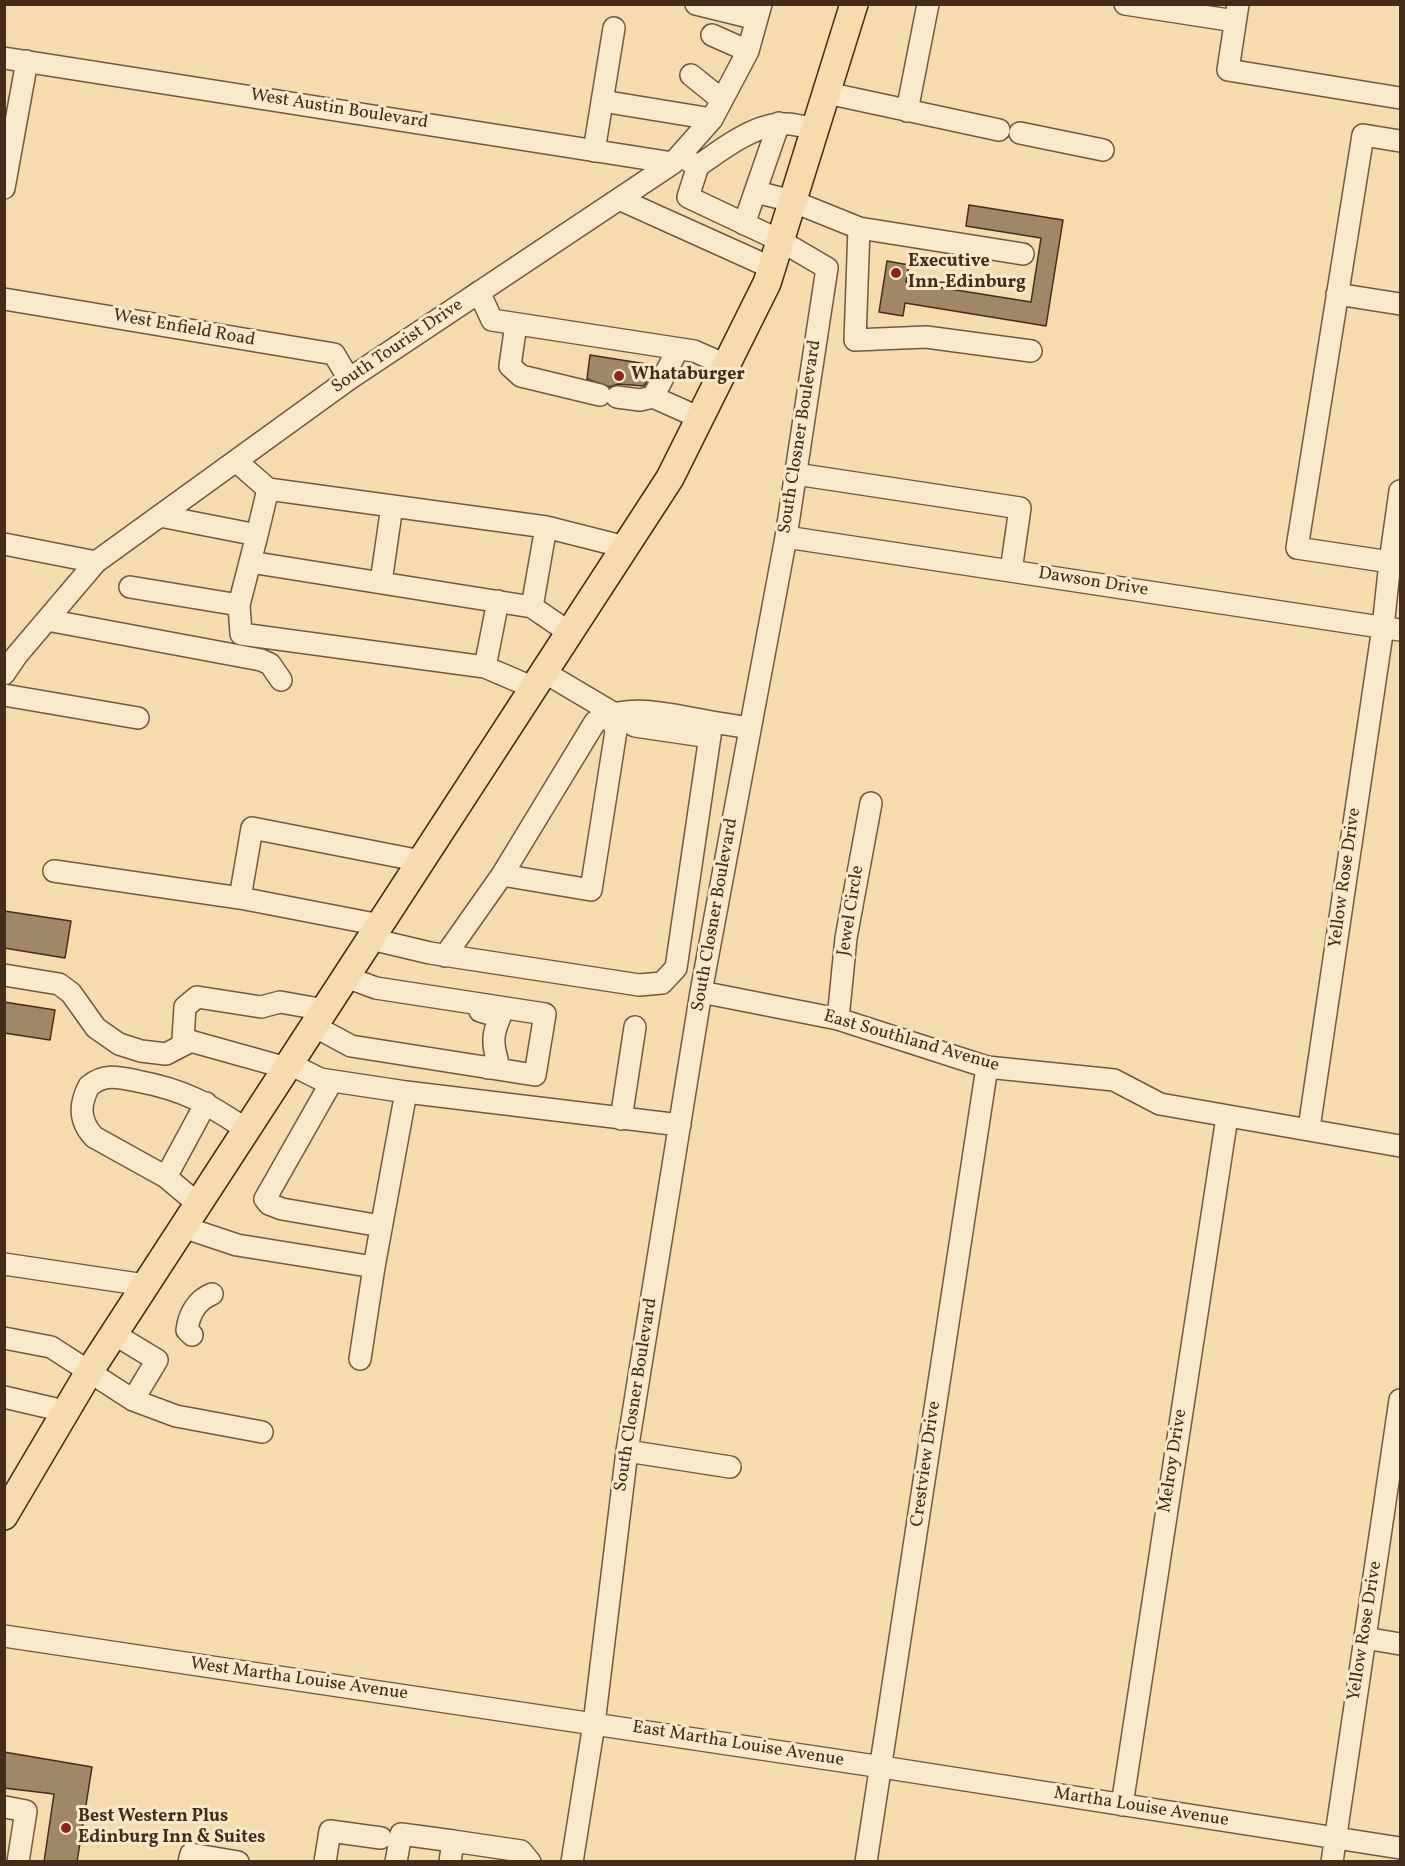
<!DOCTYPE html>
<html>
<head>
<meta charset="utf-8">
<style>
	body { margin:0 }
	#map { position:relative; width:1405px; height:1866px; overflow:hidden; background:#f6dcad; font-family:Vollkorn,serif }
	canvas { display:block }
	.frame { position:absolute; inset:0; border:6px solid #462b1b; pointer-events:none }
</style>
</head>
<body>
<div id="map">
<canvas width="1405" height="1866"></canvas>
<div class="frame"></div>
</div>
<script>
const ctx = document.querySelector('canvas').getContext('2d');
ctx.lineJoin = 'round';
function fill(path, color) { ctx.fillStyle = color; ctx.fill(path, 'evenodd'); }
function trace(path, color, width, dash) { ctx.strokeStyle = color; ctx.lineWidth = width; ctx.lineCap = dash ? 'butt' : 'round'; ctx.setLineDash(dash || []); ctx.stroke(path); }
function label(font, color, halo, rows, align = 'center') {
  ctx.font = font + ' Vollkorn,serif'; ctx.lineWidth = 6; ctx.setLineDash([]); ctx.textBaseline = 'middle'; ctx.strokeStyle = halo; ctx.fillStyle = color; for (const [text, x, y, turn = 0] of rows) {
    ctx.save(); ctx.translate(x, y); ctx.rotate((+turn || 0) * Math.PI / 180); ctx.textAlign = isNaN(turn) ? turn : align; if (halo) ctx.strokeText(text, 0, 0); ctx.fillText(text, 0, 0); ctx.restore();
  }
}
const building = new Path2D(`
	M969,205L1063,220L1046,326L905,303L903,316L879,312L887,261L909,265L906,282L1031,302L1041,238L966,226Z
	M590,355L653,365L651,374L644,386L618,384L610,387L587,379Z
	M4,911L71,921L65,958L4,948Z
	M4,1002L55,1010L50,1040L4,1033Z
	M4,1752L92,1767L77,1862H44L54,1794L4,1788Z`);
fill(building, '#a28767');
trace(building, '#462b1b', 1.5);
const minor = new Path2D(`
	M696,4L757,19
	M1125,4L1235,21
	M1238,4L1228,70L1400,98
	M712,35L748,51
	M4,58L673,163
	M691,75L722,100
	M827,93L999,130
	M602,101L712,119
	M907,111L928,4
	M1020,133L1103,150
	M594,151L614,28
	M685,159L698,166C721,150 749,128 778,124C789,122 804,127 816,129
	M4,188L27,61
	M756,192L792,201L859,228L1023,254
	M619,199L772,268
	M744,224L779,123
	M859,228L855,340L926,337L1031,351
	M479,292L492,320L694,351L726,365
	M1337,294L1400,304
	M4,299L334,354L349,379
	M516,324L510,366L521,376L600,395
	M617,397L640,400L653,397L678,349
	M653,397L700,418
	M236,461L268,489L546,527
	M796,474L1020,508L1011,571
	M160,516L257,535L239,605
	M257,535L268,489
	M786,537L1400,630
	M4,544L96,562
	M250,562L532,607L570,633
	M1390,562L1400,491
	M381,582L392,506
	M130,587L239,605L241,634L485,667L534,688
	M532,607L546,527L625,547
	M47,620L261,660L270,664L281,680
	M485,667L498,601
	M544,672L635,726L710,737
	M4,674L17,655L96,562L349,379L673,163L712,119L748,51L761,4
	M4,695L138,718
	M712,722L750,728
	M54,871L240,898
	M380,925L240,898L252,828L421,861
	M371,939L430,953L639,985L662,983L676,968L712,722C674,716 629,701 595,722L502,875L591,890L616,731L610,712
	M445,956L502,875
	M4,975L59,984L71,993L96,1028L119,1044L141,1051L166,1054L191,1041
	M701,992L838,1019L987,1067L1114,1080L1160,1104L1400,1146
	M480,1011L500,1017C493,1033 492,1042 497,1059L488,1068
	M838,1019L846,938L871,803
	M314,1026L351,1046L535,1075L545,1014L376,988L346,977
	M287,1068L183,1039L185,1007L197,997L261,1007L280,1002L325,1010
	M332,1081L265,1199L269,1204L282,1209L381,1226
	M406,1092L680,1125
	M621,1119L635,1027
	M1309,1128L1383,627L1390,562L1297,548L1363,135L1400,141
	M166,1177L206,1103
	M198,1204L166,1177L94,1137C79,1121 79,1105 89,1086C104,1073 119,1077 137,1081C185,1090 207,1103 247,1130
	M183,1227L237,1245L374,1267L406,1092L320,1079L290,1064
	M4,1264L145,1285
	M192,1335L187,1330C189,1314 197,1300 212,1294
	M4,1338L51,1347L133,1400L157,1360L114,1334
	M360,1359L374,1267
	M4,1397L64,1411
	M133,1400L176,1416L262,1432
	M627,1451L730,1467
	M4,1636L882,1767L1400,1848
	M1365,1638L1400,1644
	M1122,1805L1227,1117
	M5,1807L26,1811L18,1862
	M189,1862L191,1854L238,1862
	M325,1862L330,1831L381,1838
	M396,1862L401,1834L453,1841
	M450,1862L453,1841L521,1851L530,1862
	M572,1862L594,1724L627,1451L701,992L786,537L827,268L781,241L688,197L698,166
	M866,1862L987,1067
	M1332,1862L1400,1400`);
const major = new Path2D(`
	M4,1516L89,1372L670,478L767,283L854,4`);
trace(minor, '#725740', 24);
trace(major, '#462b1b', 30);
trace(minor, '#f9e8ca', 21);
trace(major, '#f6dcad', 27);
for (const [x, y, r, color] of [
	[896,273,6,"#8f2418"],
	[619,376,6,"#8f2418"],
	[66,1828,6,"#8f2418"]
]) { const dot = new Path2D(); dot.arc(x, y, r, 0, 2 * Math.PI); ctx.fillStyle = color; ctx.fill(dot); trace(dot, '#f9e8ca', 2); }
label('18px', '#462b1b', '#f9e8ca', [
	["West Austin Boulevard",339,110,9],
	["West Enfield Road",184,329,10],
	["South Tourist Drive",398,347,-34],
	["South Closner Boulevard",801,437,-81],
	["Dawson Drive",1093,583,9],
	["Yellow Rose Drive",1346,878,-82],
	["Jewel Circle",852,911,-81],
	["South Closner Boulevard",716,915,-80],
	["East Southland Avenue",911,1042,16],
	["South Closner Boulevard",637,1395,-81],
	["Melroy Drive",1174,1461,-81],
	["Crestview Drive",927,1464,-82],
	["Yellow Rose Drive",1366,1631,-81],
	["West Martha Louise Avenue",299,1680,8],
	["East Martha Louise Avenue",738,1745,9],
	["Martha Louise Avenue",1141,1808,9]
]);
label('bold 18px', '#462b1b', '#f9e8ca', [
	["Executive",908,263],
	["Inn-Edinburg",908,284],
	["Whataburger",631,376],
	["Best Western Plus",78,1818],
	["Edinburg Inn & Suites",78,1839]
], 'left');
</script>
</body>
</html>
